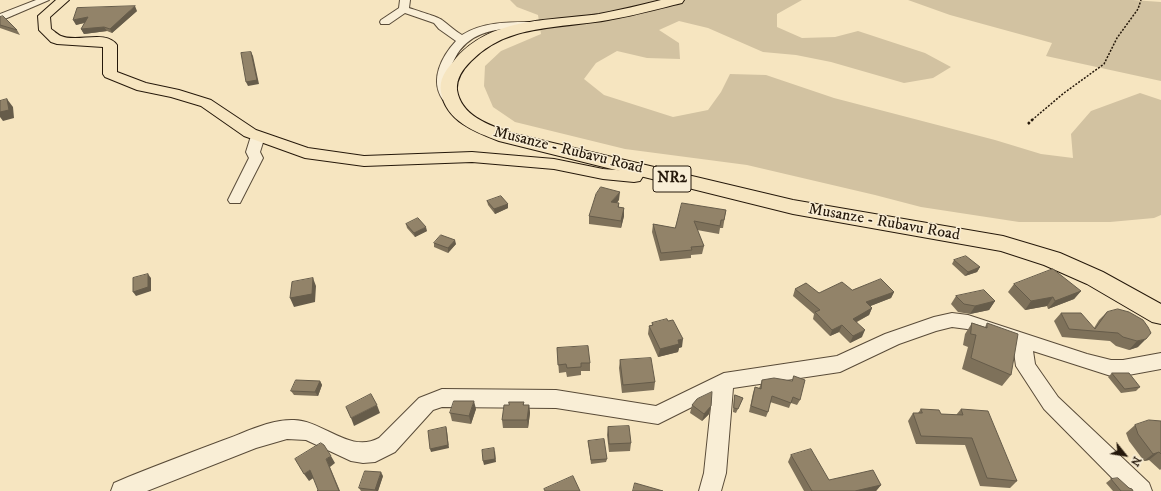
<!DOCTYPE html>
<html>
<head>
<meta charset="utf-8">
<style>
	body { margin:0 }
	#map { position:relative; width:1161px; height:491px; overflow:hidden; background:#f6e5c0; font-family:"IM FELL DW Pica",serif }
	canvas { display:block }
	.north { position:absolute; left:1105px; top:435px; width:40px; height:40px; -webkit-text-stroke:3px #f9eed6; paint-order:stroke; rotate:120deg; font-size:11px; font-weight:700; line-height:16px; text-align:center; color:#25180a }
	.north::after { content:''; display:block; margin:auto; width:14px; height:18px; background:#25180a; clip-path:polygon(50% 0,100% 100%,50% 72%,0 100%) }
</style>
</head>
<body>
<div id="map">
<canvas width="1161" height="491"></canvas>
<div class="north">N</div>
</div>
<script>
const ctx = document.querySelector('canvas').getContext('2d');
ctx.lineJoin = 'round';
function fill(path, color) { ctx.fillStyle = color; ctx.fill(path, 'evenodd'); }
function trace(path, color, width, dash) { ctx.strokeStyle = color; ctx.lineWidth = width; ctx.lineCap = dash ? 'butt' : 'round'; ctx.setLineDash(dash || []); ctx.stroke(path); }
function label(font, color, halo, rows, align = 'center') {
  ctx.font = font + ' "IM FELL DW Pica",serif'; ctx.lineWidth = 3; ctx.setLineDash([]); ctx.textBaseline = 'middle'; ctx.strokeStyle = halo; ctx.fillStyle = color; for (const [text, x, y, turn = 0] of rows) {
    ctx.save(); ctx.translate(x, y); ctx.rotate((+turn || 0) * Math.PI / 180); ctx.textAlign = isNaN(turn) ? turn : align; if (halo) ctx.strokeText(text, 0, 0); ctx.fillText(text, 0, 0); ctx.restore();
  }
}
fill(new Path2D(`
	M510,0H802L777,14V27L802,38L835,37L858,31L925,53L951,67L933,78L904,83L831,62L796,55L763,52L708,28L679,21L659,30L679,43L680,59L647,58L617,51L596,63L584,79L604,95L673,117L708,110L721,92L730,74L766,75L834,98L995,140L1041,154L1073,158L1071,134L1091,111L1140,93L1161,100V215L1154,218L1110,222H1019L921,207L875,195L747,165L625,149L515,122L493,107L484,86L485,66L501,51L541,34L538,15L517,7Z
	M908,0H1133L1161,2V81L1046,56L1052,43L950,15Z`), '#d2c2a1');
const minor = new Path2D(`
	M36,0H49L0,21V14Z
	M400,0H410L409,8C415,10 439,17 442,20C449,25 455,31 462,35C482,22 508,22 531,22L536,25C532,30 525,28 519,28C492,29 468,33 455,58C448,71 447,83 453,97L447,101L443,100C429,80 442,56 456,41L439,29L434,23L405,13L389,24H381L380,22L381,20L399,8Z
	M258,132L265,136L260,152L263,158L240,203H230L228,200L249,158L246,152L251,136Z
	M952,313L968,315L1087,354L1111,360H1123L1161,353V369L1123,376H1111L1033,351L1035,364L1058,397L1149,483L1152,491H1125L1044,409L1016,366L1013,345L967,329L952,327L936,331L899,344L840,372L733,388L726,473L721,491H699L704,473L712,397L658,424L556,408L442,407L433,410L395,452L375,462L363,463L351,461L306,440L287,439L256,448L147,491H111L114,483L128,477C160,464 192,452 224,440C246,432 271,419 294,420C324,421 350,454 379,438L419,398L442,389L556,390L656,406L724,373L837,356L885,334L934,317Z`);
const major = new Path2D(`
	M56,0H69L50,17L51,29C54,31 58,35 61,36C77,43 106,29 117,45V72L146,83L179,90L211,100L256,130L308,148L364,156L472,152L554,159L603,169L629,171L632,166L638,165L644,166L647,170L640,181L634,182L603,179L554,169L472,162L364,166L305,158L244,136L201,106L171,97L137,90L105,77L103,74V47L57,44L51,42L39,30L38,16Z`);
const highway = new Path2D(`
	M661,0H684L682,3C657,9 633,16 608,20C560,29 508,23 471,61C463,69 456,78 457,90C461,116 489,125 511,133L793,200L1003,236L1060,253L1103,272L1161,304V324L1152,322L1087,284L1044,265L1001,251L793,214L499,141C475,132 446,121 441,92C439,80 445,71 453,62C488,17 548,21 599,14C620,10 641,5 661,0Z`);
trace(minor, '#594b38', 2);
trace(major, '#25180a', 2);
trace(highway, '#25180a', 2);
trace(new Path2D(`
	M1032,120L1064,93L1104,64L1117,38L1138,9L1141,0`), '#25180a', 1.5, [2, 1.5]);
trace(new Path2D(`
	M1028,124L1033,119`), '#25180a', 2.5, [2.5, 2]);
fill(minor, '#f9eed6');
fill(major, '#f6e5c0');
fill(highway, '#f6e5c0');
fill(new Path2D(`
	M77,8L137,11L112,33L107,31L84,34L81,29L85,23L76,25Z
	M0,17L17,30L20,35L0,28Z
	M619,200L617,203H619V207L624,208V216L621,228L589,224V216Z
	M487,201L508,204V208L495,214L488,205Z
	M726,210L723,228H720L719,234L697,230L704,246L702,254L691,255V258L660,261L652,232L653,224L675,228Z
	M406,224L427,231L415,237L407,228Z
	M434,243L456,244L448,253L434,247Z
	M954,260L980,267L977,272L965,276L952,264Z
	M1014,284L1081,291L1074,299L1048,309L1047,306L1025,310L1008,292Z
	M795,289L819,293L852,290L894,292L891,298L870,306L872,308L869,315L857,322L862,337L850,343L839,332L830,336L813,319L814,314L793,296Z
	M956,296L995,301L989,310L970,314L958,312L951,304Z
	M1107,312L1143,320L1138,347L1129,350L1116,346L1110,341L1062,337L1054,321L1061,313L1094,328L1099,320Z
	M652,323L682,347L679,348L678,352L658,357L648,334L649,326L652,325Z
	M972,323L985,327L987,323L1011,375L1002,386L962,369L968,347L963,345L965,334Z
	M557,348L590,363V371H581V375L567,377L566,372L559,373Z
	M620,360L655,382L654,390L622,393L619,368Z
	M1112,373L1140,387L1136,391L1121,393L1108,377Z
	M794,376L800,400L797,405L791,403L789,408L770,402L768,412L766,417L749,412L753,393L755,387L759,388L760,386L762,380L792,381Z
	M320,381L322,385L318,396L294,395L291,391Z
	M735,395L743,398L736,413L733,412L734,399Z
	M524,402V405H529L530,413L528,428H503L502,420L509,405Z
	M692,405L711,406L709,414L702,421L690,413Z
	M476,409L471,424L452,421L450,413Z
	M921,409L941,414L956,415L961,409L1017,481L1010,488L980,486L965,445L916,444L908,421L913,413H918Z
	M1161,421V469L1160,470L1149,460L1144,461L1129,441L1126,433L1135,425Z
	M608,427L631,443L630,451L609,452L607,435Z
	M588,441L607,459L606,462L591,464Z
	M791,455L829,480L881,485L876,491H804L788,462Z
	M383,476L378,491H361L359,488Z
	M1111,479L1129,488L1133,491H1113L1106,483Z`), '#7e715a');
fill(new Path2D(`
	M135,6L137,11L112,33L110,29Z
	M88,17L90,21L76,25L73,20Z
	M104,27L107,31L84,34L81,29Z
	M251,52L253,56L259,84L248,86L246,82Z
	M7,99L13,107L14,118L3,121L0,117V112Z
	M620,192L619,200L610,210L611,202Z
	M508,204V208L495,214L494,209Z
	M624,208V216L621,228V221Z
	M426,227L427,231L415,237L414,233Z
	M455,240L456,244L448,253V248Z
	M980,267L977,272L965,276L968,272Z
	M148,274L151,278V291L136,296L133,292Z
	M313,278L316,286L315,302L294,307L290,298Z
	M1081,291L1074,299L1048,309L1055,301Z
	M894,292L891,298L863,309L866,302Z
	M1053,297L1047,306L1025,310L1031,301Z
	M995,301L989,310L970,314L975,306Z
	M872,308L869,315L850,325L853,319Z
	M842,325L839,332L830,336L832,330Z
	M865,330L862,337L850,343L853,336Z
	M683,339L682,347L679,348L678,352L658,357L660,349L678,340Z
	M1146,339L1138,347L1129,350L1137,341Z
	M320,381L322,385L318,396L315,392Z
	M474,401L476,409L471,424L469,416Z
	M377,405L380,413L354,426L351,418Z
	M529,405L530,413L528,428L527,420Z
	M711,406L709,414L702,421L704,414Z
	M446,427L447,431L449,448L431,452L430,449Z
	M495,451L496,462L484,465L483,461Z
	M1159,452L1149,460L1144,461L1153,454Z
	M331,456L335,463L330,467L340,491H339L326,459Z
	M310,470L315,477L309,481L304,474Z
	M381,472L383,476L378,491H376L375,490Z
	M881,485L876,491H855Z`), '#665c4a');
const building = new Path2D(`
	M135,6L110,29L104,27L81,29L88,17L73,20L77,8Z
	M3,16L17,30L0,25V17Z
	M251,52L257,80L246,82L241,53Z
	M7,99L9,110L0,112V101Z
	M601,187L620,192L611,202L619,203L618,207L624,208L621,221L589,216L596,194Z
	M501,196L508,204L494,209L487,201Z
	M682,203L726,210L724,220H721L720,226L694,221L704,246L691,247L692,250L661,253L653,224L675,228Z
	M418,218L426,227L414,233L406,224Z
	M441,235L455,240L448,248L434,243Z
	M966,256L980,267L968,272L954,260Z
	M1053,269L1081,291L1055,301L1053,297L1031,301L1014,284Z
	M148,274V287L133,292V278Z
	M313,278L312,294L290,298L292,282Z
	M881,279L894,292L866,302L872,308L853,319L865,330L853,336L842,325L832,330L815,312L820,310L795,289L806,283L819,293L842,282L852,290Z
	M984,290L995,301L975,306L964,304L956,296Z
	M1118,309L1129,312L1143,320L1148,327L1151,333L1146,339L1137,341L1123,337L1118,333L1069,329L1061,313H1081L1095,329L1107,312Z
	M667,319L668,321L673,320L683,339L678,340L679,344L660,349L649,326L653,325L652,323Z
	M972,323L987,328V323L1018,334L1011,375L971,358L976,335L971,334Z
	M588,346L590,363H581V367L567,368L566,364L558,365L557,348Z
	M651,358L655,382L623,385L620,360Z
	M1112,373H1129L1140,387L1125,389Z
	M794,376L805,380L800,400L793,397L791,403L772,396L768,412L751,406L755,387L761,389L762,380L774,378L792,381Z
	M296,380L320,381L315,392L291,391Z
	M712,392L711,406L704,414L692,405L697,399Z
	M371,394L377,405L351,418L346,407Z
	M735,395L743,398L738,409L734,408Z
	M454,401H474L469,416L450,413Z
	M509,402H524L523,405H529L527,420H502L504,405H509Z
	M921,409L939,410L941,414L963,415L961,409L988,411L1017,481L987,478L972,438L921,436L913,413H922Z
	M1149,420L1161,421V454L1159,452L1153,454L1138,434L1135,425Z
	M629,426L631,443L609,444L608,427Z
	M446,427L448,445L430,449L428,431Z
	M604,439L607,459L591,460L588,441Z
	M321,443L324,445L331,456L326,459L339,491H317L318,490L310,470L304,474L295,459Z
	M494,448L495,459L483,461L482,450Z
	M811,449L829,480L873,470L881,485L855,491H812L791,455Z
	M365,471L381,472L375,490L359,488Z
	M573,476L580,491H545L544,489Z
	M1118,478L1129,488L1132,489L1133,491H1121L1111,479Z
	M635,483L663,491H633Z`);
fill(building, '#928369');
trace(building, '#665c4a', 1);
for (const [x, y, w] of [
	[672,179,38]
]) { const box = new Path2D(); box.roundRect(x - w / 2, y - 13, w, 26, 3); ctx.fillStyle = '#f9eed6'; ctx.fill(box); trace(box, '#25180a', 1); }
label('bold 15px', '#25180a', null, [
	["NR2",672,179]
]);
label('16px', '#25180a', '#f9eed6', [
	["Musanze - Rubavu Road",568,151,14],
	["Musanze - Rubavu Road",884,223,10]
]);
</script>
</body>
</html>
